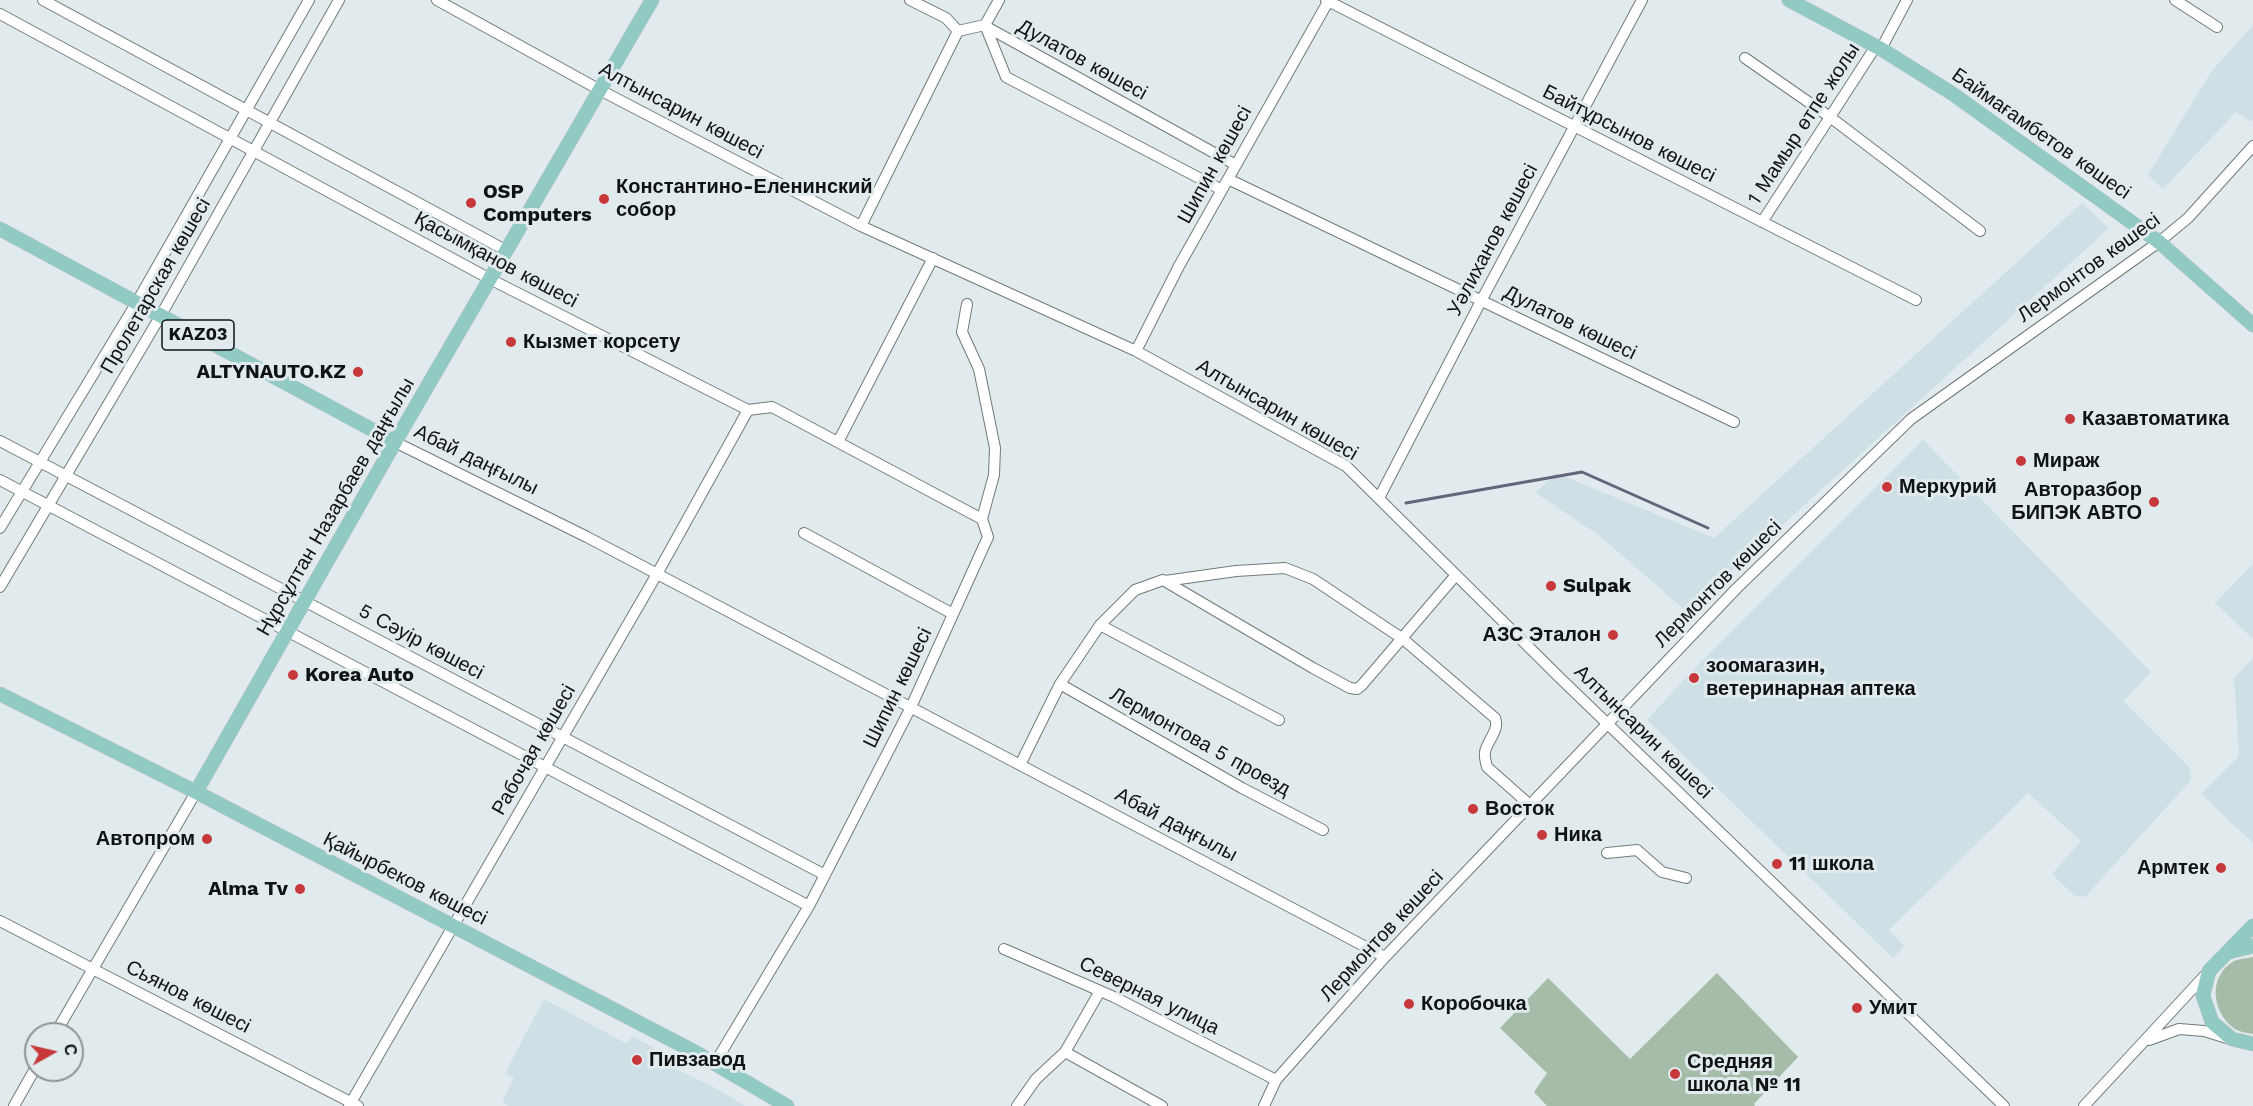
<!DOCTYPE html>
<html>
<head>
<meta charset="utf-8">
<style>
	body { margin:0 }
	#map { position:relative; width:2253px; height:1106px; overflow:hidden; background:#e1eaed; font-family:"Work Sans",sans-serif }
	canvas { display:block }
	.north { position:absolute; left:24px; top:1022px; width:60px; height:60px; box-sizing:border-box; background:#e1eaed; border:2px solid #8d9496; border-radius:50%; rotate:82deg; font-size:16px; font-weight:700; line-height:24px; text-align:center; color:#101314 }
	.north::after { content:''; display:block; margin:auto; width:21px; height:27px; background:#c7383b; clip-path:polygon(50% 0,100% 100%,50% 72%,0 100%) }
</style>
</head>
<body>
<div id="map">
<canvas width="2253" height="1106"></canvas>
<div class="north">С</div>
</div>
<script>
const ctx = document.querySelector('canvas').getContext('2d');
ctx.lineJoin = 'round';
function fill(path, color) { ctx.fillStyle = color; ctx.fill(path, 'evenodd'); }
function trace(path, color, width, dash) { ctx.strokeStyle = color; ctx.lineWidth = width; ctx.lineCap = dash ? 'butt' : 'round'; ctx.setLineDash(dash || []); ctx.stroke(path); }
function label(font, color, halo, rows, align = 'center') {
  ctx.font = font + ' "Work Sans",sans-serif'; ctx.lineWidth = 6; ctx.setLineDash([]); ctx.textBaseline = 'middle'; ctx.strokeStyle = halo; ctx.fillStyle = color; for (const [text, x, y, turn = 0] of rows) {
    ctx.save(); ctx.translate(x, y); ctx.rotate((+turn || 0) * Math.PI / 180); ctx.textAlign = isNaN(turn) ? turn : align; if (halo) ctx.strokeText(text, 0, 0); ctx.fillText(text, 0, 0); ctx.restore();
  }
}
fill(new Path2D(`
	M2253,25V119L2251,122L2236,112L2163,189L2148,175L2211,72Z
	M2082,203L2109,228L1687,612L1600,536L1536,493L1556,473L1714,538Z
	M1923,440L2151,672L2123,701L2189,767L2191,780L2085,897L2075,896L2052,874L2081,841L2028,793L1889,930L1904,946L1893,958L1647,720L1687,676Z
	M2253,564V639L2215,603Z
	M2253,658V843L2201,794L2239,756L2234,678Z
	M544,999L627,1044L632,1036L654,1048L650,1057L712,1086L745,1106H508L502,1102L514,1078L505,1073Z`), '#cee0e5');
fill(new Path2D(`
	M2253,957V1034C2247,1033 2240,1032 2235,1029C2212,1013 2207,977 2234,961C2239,959 2248,958 2253,957Z
	M1717,973L1798,1057L1754,1104L1755,1106H1547L1534,1092L1547,1073L1500,1028L1548,978L1630,1059Z`), '#a5bca8');
trace(new Path2D(`
	M1406,503L1582,472L1708,528`), '#63657a', 3);
const minor = new Path2D(`
	M43,0L507,251
	M437,0L600,90L861,226L1136,351L1346,466L1560,678L2004,1106
	M910,0L946,18L958,31
	M1326,0L1916,300
	M2175,0L2217,27
	M0,14L490,279L748,410L772,407L982,519
	M985,25L1006,77L1222,190
	M985,25L999,0
	M985,26L1236,165
	M958,31L985,25
	M1881,49L1907,0
	M1745,58L1830,117L1980,231
	M1228,179L1734,422
	M1762,222L1876,46
	M861,226L958,31
	M1136,351L1179,266L1329,0
	M0,441L825,875
	M395,442L587,537L1385,957
	M838,442L933,258
	M0,480L809,906
	M1379,498L1481,301L1642,0
	M0,528L137,302L309,0
	M804,533L953,614
	M1165,581L1236,571L1285,568L1313,579L1403,639L1495,718C1500,730 1487,741 1485,752C1484,757 1486,762 1487,767L1530,805
	M0,587L161,315L339,0
	M1100,625L1279,720
	M1060,684L1242,788L1323,830
	M1020,765L1060,684L1100,625L1135,590L1163,580L1313,668L1350,688L1357,689L1362,685L1456,575
	M1607,853L1637,850L1662,872L1686,878
	M0,921L358,1106
	M1004,949L1114,997L1276,1080
	M55,1034L196,792
	M2149,1040L2179,1029L2204,1031L2230,1039
	M1065,1052L1162,1106
	M715,1063L809,906L911,707L988,537L982,519L994,475L995,448L979,369L962,332L967,304
	M14,1106L36,1067
	M349,1106L657,574L748,410
	M1017,1106L1036,1079L1065,1052L1100,991
	M1264,1106L1276,1080L1385,957L1736,589L1911,419L2159,242L2188,218L2253,146
	M2084,1106L2209,971`);
const major = new Path2D(`
	M1789,0L1881,49L1953,94L2159,242L2253,325
	M0,229L395,442
	M0,694L196,792L695,1052L787,1106
	M196,792L395,442L652,0
	M2253,926L2209,971L2203,996L2212,1022L2232,1039L2253,1044
	M2229,952L2253,946`);
trace(minor, '#727a7c', 12);
trace(major, '#c6c6c7', 15);
trace(minor, '#fff', 10);
trace(major, '#91cac2', 14);
for (const [x, y, r, color] of [
	[604,199,6,"#c7383b"],
	[471,203,6,"#c7383b"],
	[511,342,6,"#c7383b"],
	[358,372,6,"#c7383b"],
	[2070,419,6,"#c7383b"],
	[2021,461,6,"#c7383b"],
	[1887,487,6,"#c7383b"],
	[2154,502,6,"#c7383b"],
	[1551,586,6,"#c7383b"],
	[1613,635,6,"#c7383b"],
	[293,675,6,"#c7383b"],
	[1694,678,6,"#c7383b"],
	[1473,809,6,"#c7383b"],
	[1542,835,6,"#c7383b"],
	[207,839,6,"#c7383b"],
	[1777,864,6,"#c7383b"],
	[2221,868,6,"#c7383b"],
	[300,889,6,"#c7383b"],
	[1409,1004,6,"#c7383b"],
	[1857,1008,6,"#c7383b"],
	[637,1060,6,"#c7383b"],
	[1675,1074,6,"#c7383b"]
]) { const dot = new Path2D(); dot.arc(x, y, r, 0, 2 * Math.PI); ctx.fillStyle = color; ctx.fill(dot); trace(dot, '#e1eaed', 2); }
for (const [x, y, w] of [
	[198,335,72]
]) { const box = new Path2D(); box.roundRect(x - w / 2, y - 15, w, 30, 4.5); ctx.fillStyle = '#e1eaed'; ctx.fill(box); trace(box, '#101314', 1.5); }
label('bold 18px', '#101314', null, [
	["KАZ03",198,335]
]);
label('20px', '#101314', '#e1eaed', [
	["Дулатов көшесі",1082,60,29],
	["Алтынсарин көшесі",681,111,28],
	["1 Мамыр өтпе жолы",1804,124,-57],
	["Байтұрсынов көшесі",1629,134,27],
	["Баймағамбетов көшесі",2041,134,35],
	["Шипин көшесі",1215,165,-61],
	["Уәлиханов көшесі",1493,240,-62],
	["Қасымқанов көшесі",496,260,28],
	["Лермонтов көшесі",2089,268,-36],
	["Пролетарская көшесі",156,286,-60],
	["Дулатов көшесі",1570,323,26],
	["Алтынсарин көшесі",1277,410,30],
	["Абай даңғылы",476,460,26],
	["Нұрсұлтан Назарбаев даңғылы",336,507,-60],
	["Лермонтов көшесі",1718,584,-45],
	["5 Сәуір көшесі",421,642,28],
	["Шипин көшесі",898,688,-64],
	["Алтынсарин көшесі",1643,732,44],
	["Лермонтова 5 проезд",1200,742,29],
	["Рабочая көшесі",534,750,-60],
	["Абай даңғылы",1176,825,28],
	["Қайырбеков көшесі",405,879,27],
	["Лермонтов көшесі",1382,936,-47],
	["Северная улица",1149,996,26],
	["Сьянов көшесі",188,997,27]
]);
label('bold 20px', '#101314', '#e1eaed', [
	["Константино-Еленинский",616,187],
	["собор",616,210],
	["OSP",483,192],
	["Computers",483,215],
	["Кызмет корсету",523,342],
	["ALTYNAUTO.KZ",346,372,"right"],
	["Казавтоматика",2082,419],
	["Мираж",2033,461],
	["Меркурий",1899,487],
	["Авторазбор",2142,490,"right"],
	["БИПЭК АВТО",2142,513,"right"],
	["Sulpak",1563,586],
	["АЗС Эталон",1601,635,"right"],
	["зоомагазин,",1706,666],
	["ветеринарная аптека",1706,689],
	["Korea Auto",305,675],
	["Восток",1485,809],
	["Ника",1554,835],
	["Автопром",195,839,"right"],
	["11 школа",1789,864],
	["Армтек",2209,868,"right"],
	["Alma Tv",288,889,"right"],
	["Коробочка",1421,1004],
	["Умит",1869,1008],
	["Пивзавод",649,1060],
	["Средняя",1687,1062],
	["школа № 11",1687,1085]
], 'left');
</script>
</body>
</html>
